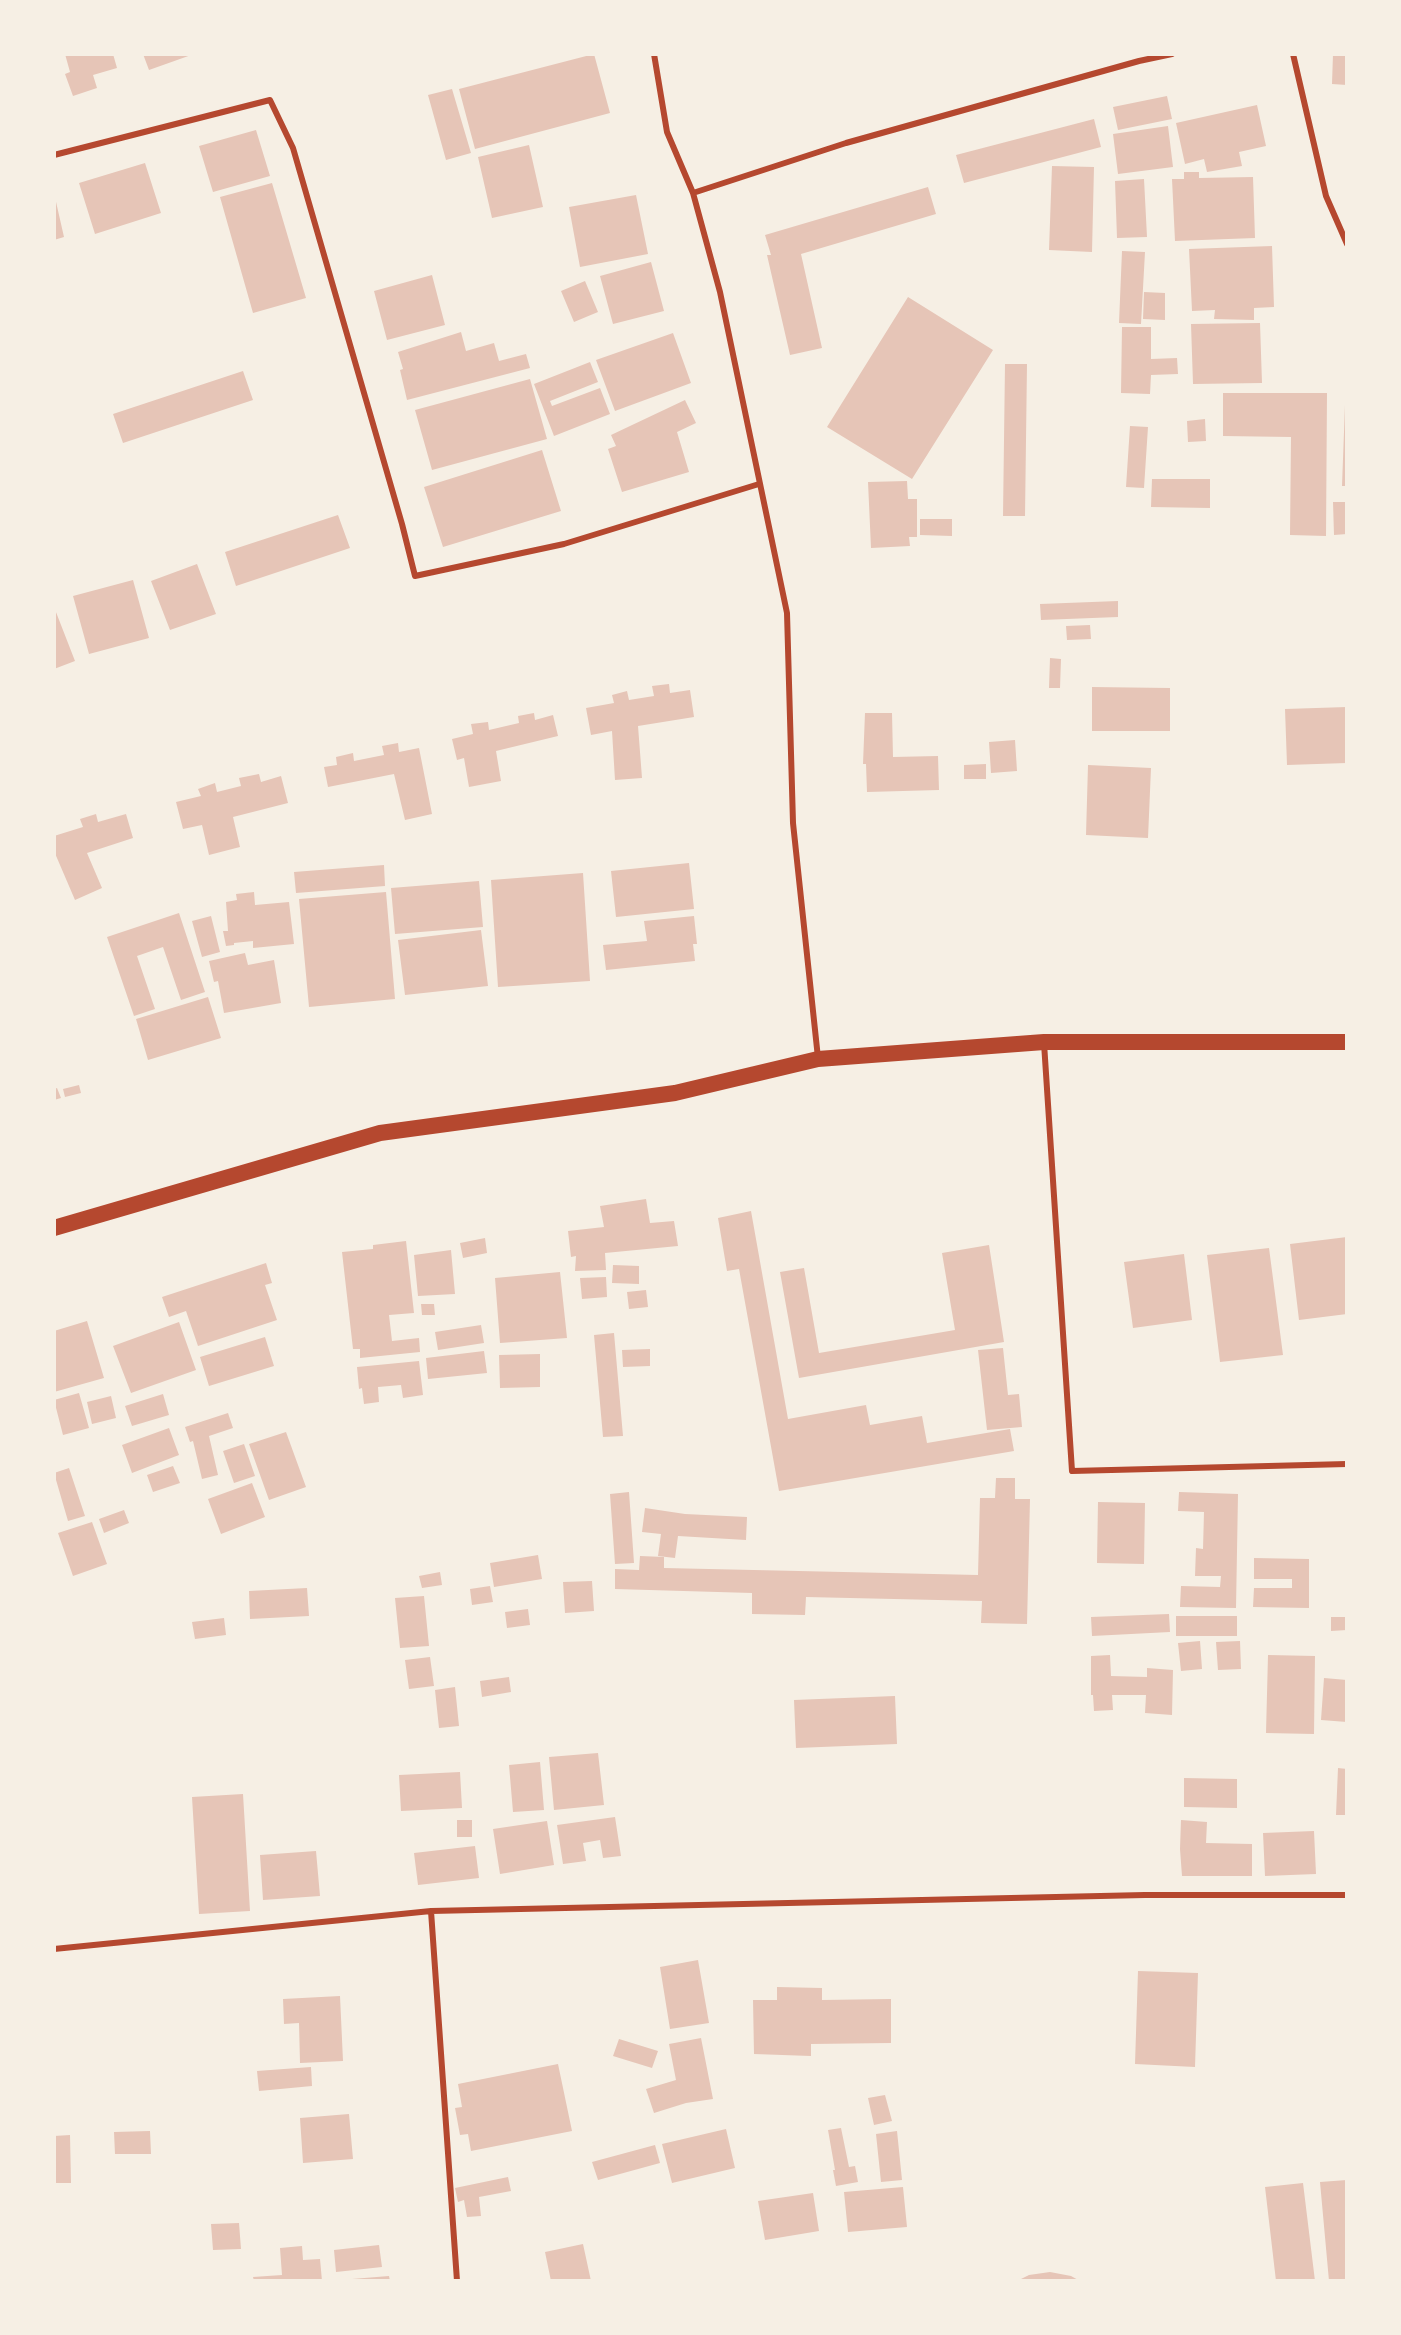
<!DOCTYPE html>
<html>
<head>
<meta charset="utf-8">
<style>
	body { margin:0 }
	#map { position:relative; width:1401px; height:2335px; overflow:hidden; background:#f6efe4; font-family:"Golos Text",sans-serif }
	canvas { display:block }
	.frame { position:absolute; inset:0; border:56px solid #f6efe4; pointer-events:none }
</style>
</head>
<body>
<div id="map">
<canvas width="1401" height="2335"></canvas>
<div class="frame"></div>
</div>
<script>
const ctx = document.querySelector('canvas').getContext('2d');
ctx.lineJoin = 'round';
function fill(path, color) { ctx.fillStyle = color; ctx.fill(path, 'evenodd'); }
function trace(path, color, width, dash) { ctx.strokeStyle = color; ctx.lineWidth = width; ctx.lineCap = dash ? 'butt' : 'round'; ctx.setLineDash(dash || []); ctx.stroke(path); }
fill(new Path2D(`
	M65,54H113L117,68L93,75L97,88L73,96L65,74L70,72Z
	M143,54H194L149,70Z
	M594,54L610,113L475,149L459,89Z
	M1333,54H1347V85L1332,84Z
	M452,89L471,153L446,160L428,95Z
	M1167,96L1172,119L1118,130L1113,107Z
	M1257,105L1266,146L1239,152L1242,166L1207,172L1204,159L1185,164L1176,123Z
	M1094,119L1101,147L964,183L956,155Z
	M1168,126L1173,167L1118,174L1113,134Z
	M256,130L270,176L213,192L199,146Z
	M529,145L543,207L492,218L478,157Z
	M145,163L161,213L95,234L79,183Z
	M1052,166L1094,167L1092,252L1049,250Z
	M1184,172H1199V178L1253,177L1255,238L1175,241L1172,179H1184Z
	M1144,179L1147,237L1117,238L1115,181Z
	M272,183L306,298L253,313L220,197Z
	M928,187L936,214L801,254L822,348L790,355L767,255H771L765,235Z
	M54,193L64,237L54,240Z
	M636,195L648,254L580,267L569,207Z
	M1272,246L1274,307L1254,308V320L1214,319L1215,310L1192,311L1189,249Z
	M1122,251L1145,252L1141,324L1119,323Z
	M651,262L664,311L613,324L600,276Z
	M432,275L445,325L387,340L374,291Z
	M585,281L598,312L574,322L561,291Z
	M1144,292L1165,293V320L1143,319Z
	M908,297L993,350L912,479L827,427Z
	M1260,323L1262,383L1193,384L1191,324Z
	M1122,327H1151V359L1177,358L1178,374L1151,375L1150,394L1121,393Z
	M461,332L466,351L494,343L499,361L526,354L530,368L407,400L400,370L403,369L398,352Z
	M673,333L691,383L615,411L596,360Z
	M590,362L598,382L550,401L552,406L600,388L610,414L554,436L534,384Z
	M1005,364H1027L1025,516H1003Z
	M243,371L253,400L123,443L113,414Z
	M530,379L547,439L432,470L415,410Z
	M1223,393H1327L1326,536L1290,535L1291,437L1223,436Z
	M685,400L696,423L677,432L689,472L622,492L608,449L616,446L611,435Z
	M1345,405H1347V486H1342Z
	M1205,419L1206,441L1188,442L1187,421Z
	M1130,426L1148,427L1144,488L1126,487Z
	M542,450L561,511L443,547L424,487Z
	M1152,479H1210V508L1151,507Z
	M907,481L908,499H917V537H909L910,546L871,548L868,482Z
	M1333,502H1347V534L1334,535Z
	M338,515L350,548L236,586L225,552Z
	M920,519H952V536L920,535Z
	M197,564L216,614L170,630L151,581Z
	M133,580L149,638L89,654L73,596Z
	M1118,601V617L1041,620L1040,604Z
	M54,607L75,661L54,669Z
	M1090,625L1091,639L1067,640L1066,626Z
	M1050,658L1061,659L1060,688H1049Z
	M669,684L670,693L690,690L694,717L638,726L642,778L615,780L612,731L591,735L586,708L614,703L612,695L627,691L629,700L654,696L652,686Z
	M1092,687L1170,688V731H1092Z
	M1347,707V763L1287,765L1285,709Z
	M534,713L535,720L553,715L558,736L496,751L501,781L469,787L464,758L457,760L452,739L473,734L471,724L488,722L489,730L519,723L518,716Z
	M865,713H892L893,757L938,756L939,790L867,792L866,764H863Z
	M1015,740L1017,771L991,773L989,742Z
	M398,743L399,752L419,748L432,814L405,820L394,774L328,787L324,767L337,765L336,757L353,753L354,761L384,755L382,746Z
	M986,764V779H964V765Z
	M1088,765L1151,768L1148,838L1086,835Z
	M259,774L261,782L281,776L288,803L233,817L240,847L209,855L202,825L183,829L176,802L201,796L198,789L215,783L217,792L241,786L239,778Z
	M96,814L98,822L126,814L133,838L87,853L102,888L75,900L54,851V836L83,827L80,819Z
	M689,863L694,909L616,917L611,871Z
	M384,865L385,886L296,893L294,872Z
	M583,873L590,981L498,987L491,880Z
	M479,881L483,927L395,934L391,888Z
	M254,892L255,905L289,902L294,944L253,948V941L234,943V945L226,946L223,931H228L226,902L237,900L236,894Z
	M386,892L395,999L309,1007L299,899Z
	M179,913L205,992L181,1000L163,947L137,956L155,1009L134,1016L107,937Z
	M211,916L220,952L202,957L192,921Z
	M694,916L697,944H693L695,961L606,970L603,945L647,941L644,921Z
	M481,930L488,986L405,995L398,940Z
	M245,953L248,965L274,960L281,1003L224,1013L218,981L214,982L209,961Z
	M208,997L221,1038L148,1060L136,1019Z
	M79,1085L81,1093L65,1097L63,1089Z
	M57,1088L61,1098L54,1100V1089Z
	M646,1199L650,1223L674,1221L678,1246L605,1253L606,1270L575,1271L576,1256L571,1257L568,1231L604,1227L600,1206Z
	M751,1211L788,1419L866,1405L870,1425L922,1416L927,1443L1010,1429L1014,1451L779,1491L739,1269L727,1271L718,1218Z
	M1347,1237V1314L1299,1320L1290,1244Z
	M485,1238L487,1253L463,1258L460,1243Z
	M406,1241L414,1313L389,1315L392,1341L419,1338L420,1352L360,1358V1349H353L342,1252L373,1249V1245Z
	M989,1245L1004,1342L799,1378L780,1272L804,1268L819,1353L955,1330L942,1253Z
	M1269,1248L1283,1355L1220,1362L1207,1255Z
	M451,1250L455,1294L418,1296L414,1255Z
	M1184,1254L1192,1320L1133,1328L1124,1262Z
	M266,1263L272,1283L265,1285L277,1320L198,1346L186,1311L169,1317L162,1297Z
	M613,1265L639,1266V1284L612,1283Z
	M560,1272L567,1338L500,1343L495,1278Z
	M606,1277L607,1297L582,1299L580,1278Z
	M646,1290L648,1307L629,1309L627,1292Z
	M421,1304H434L435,1315H422Z
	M87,1321L104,1378L54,1392V1331Z
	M179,1322L196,1370L131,1393L113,1346Z
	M481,1325L484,1343L438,1350L435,1332Z
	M614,1333L623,1436L603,1437L594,1335Z
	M265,1337L274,1366L209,1386L200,1357Z
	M1003,1348L1008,1395L1019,1394L1022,1427L987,1430L978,1350Z
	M650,1349V1366L623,1367L622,1350Z
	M484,1351L487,1373L428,1379L426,1358Z
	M540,1354V1387L500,1388L499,1355Z
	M419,1361L423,1395L403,1398L401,1385L378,1387L379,1402L364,1404L362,1388L359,1389L357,1367Z
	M79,1393L89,1428L63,1435L54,1400Z
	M163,1394L169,1415L132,1426L125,1406Z
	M111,1396L116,1418L92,1424L87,1402Z
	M228,1413L233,1428L209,1436L218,1475L202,1479L193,1441L190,1442L185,1427Z
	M169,1428L179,1455L132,1473L122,1445Z
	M286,1432L306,1487L269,1500L249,1444Z
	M244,1444L255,1476L234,1483L223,1451Z
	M173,1466L180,1483L153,1492L147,1475Z
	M69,1468L85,1516L68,1521L54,1473Z
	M996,1478H1015V1499H1030L1027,1624L981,1623L982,1601L806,1597L805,1615L752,1614V1593L615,1589V1569L639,1570L640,1556L664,1557V1568L978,1575L980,1498H995Z
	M252,1483L265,1517L221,1534L208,1499Z
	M629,1492L634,1563L615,1564L610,1494Z
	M1179,1492L1238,1494L1236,1608L1180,1607L1181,1586L1220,1587L1221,1576H1195L1196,1548L1203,1549L1204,1512L1178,1511Z
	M1098,1502L1145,1503L1144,1564L1097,1563Z
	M645,1508L685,1514L747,1517L746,1540L678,1536L675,1558L658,1556L661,1534L642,1532Z
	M124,1510L129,1523L104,1533L99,1519Z
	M92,1522L107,1564L73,1576L58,1533Z
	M538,1555L542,1579L494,1587L490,1563Z
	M1254,1558L1309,1559V1608L1253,1607L1254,1588H1292V1579H1254Z
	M440,1572L442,1585L422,1588L419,1576Z
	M592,1581L594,1611L565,1613L563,1582Z
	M490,1586L493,1602L472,1605L470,1589Z
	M307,1588L309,1616L250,1619L249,1591Z
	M424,1596L429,1646L400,1648L395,1598Z
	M528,1609L530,1625L507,1628L505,1612Z
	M1169,1614L1170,1632L1092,1636L1091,1617Z
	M1176,1616H1237V1636H1176Z
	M1331,1617H1347V1630L1331,1631Z
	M224,1618L226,1635L195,1639L192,1622Z
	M1200,1641L1202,1669L1181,1671L1178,1643Z
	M1240,1641L1241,1669L1218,1670L1216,1642Z
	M1110,1655L1111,1676L1147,1677V1668L1173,1670L1172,1715L1145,1713L1146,1695H1112L1113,1710L1094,1711L1093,1695H1091V1656Z
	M1268,1655L1315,1656L1314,1734L1266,1733Z
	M430,1657L434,1686L409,1689L405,1660Z
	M509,1677L511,1692L482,1697L480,1681Z
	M1324,1678L1347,1680V1722L1321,1720Z
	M455,1687L459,1726L439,1728L435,1690Z
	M895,1696L897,1744L796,1748L794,1700Z
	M598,1753L604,1805L554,1810L549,1757Z
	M540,1762L544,1810L513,1812L509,1765Z
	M1338,1768L1347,1769V1815H1336Z
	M460,1772L462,1808L401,1811L399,1775Z
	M1184,1778L1237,1779V1808L1184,1807Z
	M243,1794L250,1911L199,1914L192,1797Z
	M615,1817L621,1856L603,1858L600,1840L583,1843L586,1861L563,1864L557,1825Z
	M457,1820H472V1837H457Z
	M1181,1820L1207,1822L1206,1843L1252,1844V1876H1182L1180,1849Z
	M547,1821L554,1865L500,1874L493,1829Z
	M1314,1831L1316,1874L1265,1876L1263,1833Z
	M475,1846L479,1878L418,1885L414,1853Z
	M316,1851L320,1896L263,1900L260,1855Z
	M698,1960L709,2023L670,2029L660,1967Z
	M1138,1971L1198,1973L1195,2067L1135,2064Z
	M777,1987L822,1988V2000L891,1999V2043L811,2044V2056L754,2054L753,2000H777Z
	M340,1996L343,2061L300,2063L299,2023L284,2024L283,1999Z
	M701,2038L713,2099L686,2103L654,2113L646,2089L676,2080L669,2044Z
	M619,2039L658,2051L652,2068L613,2056Z
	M558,2064L572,2131L471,2151L468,2134L460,2135L455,2108L462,2107L458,2084Z
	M311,2067L312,2086L259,2091L257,2071Z
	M885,2095L892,2121L874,2125L868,2098Z
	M349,2114L353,2159L303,2163L300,2118Z
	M841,2128L849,2167L855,2166L858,2182L836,2186L833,2170H835L828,2130Z
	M726,2129L735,2168L672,2183L662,2144Z
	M150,2131L151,2154H115L114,2132Z
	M897,2131L902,2180L881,2182L876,2134Z
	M70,2135L71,2183H54V2136Z
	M655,2145L660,2163L598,2180L592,2162Z
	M508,2177L511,2191L479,2197L481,2216L467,2217L464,2200L458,2202L455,2188Z
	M1347,2180V2281H1329L1320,2182Z
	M1303,2183L1315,2281H1276L1265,2187Z
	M903,2187L907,2227L848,2232L844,2192Z
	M813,2193L819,2231L765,2240L758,2201Z
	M239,2223L241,2249L213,2250L211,2224Z
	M583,2244L591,2281H551L545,2252Z
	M379,2245L382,2267L336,2272L334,2250Z
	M302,2246L303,2260L320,2259L322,2281H254L253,2277L282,2275L280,2248Z
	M1050,2272L1071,2276L1080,2281H1017L1029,2275Z
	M389,2276L390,2281H353L352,2279Z`), '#e6c5b7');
trace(new Path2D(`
	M654,54L667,132L693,193L720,292L787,613L793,823L818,1058
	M1293,54L1326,196L1347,244
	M54,155L270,100L293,148L402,524L415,576L564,544L759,484
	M693,193L846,143L1139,61L1172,54
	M1044,1043L1072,1471L1347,1464
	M431,1911L457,2281
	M54,1949L431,1911L1145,1895H1347`), '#b5482f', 6);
trace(new Path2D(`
	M54,1228L380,1133L675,1093L818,1059L1044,1042H1347`), '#b5482f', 16);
</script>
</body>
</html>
